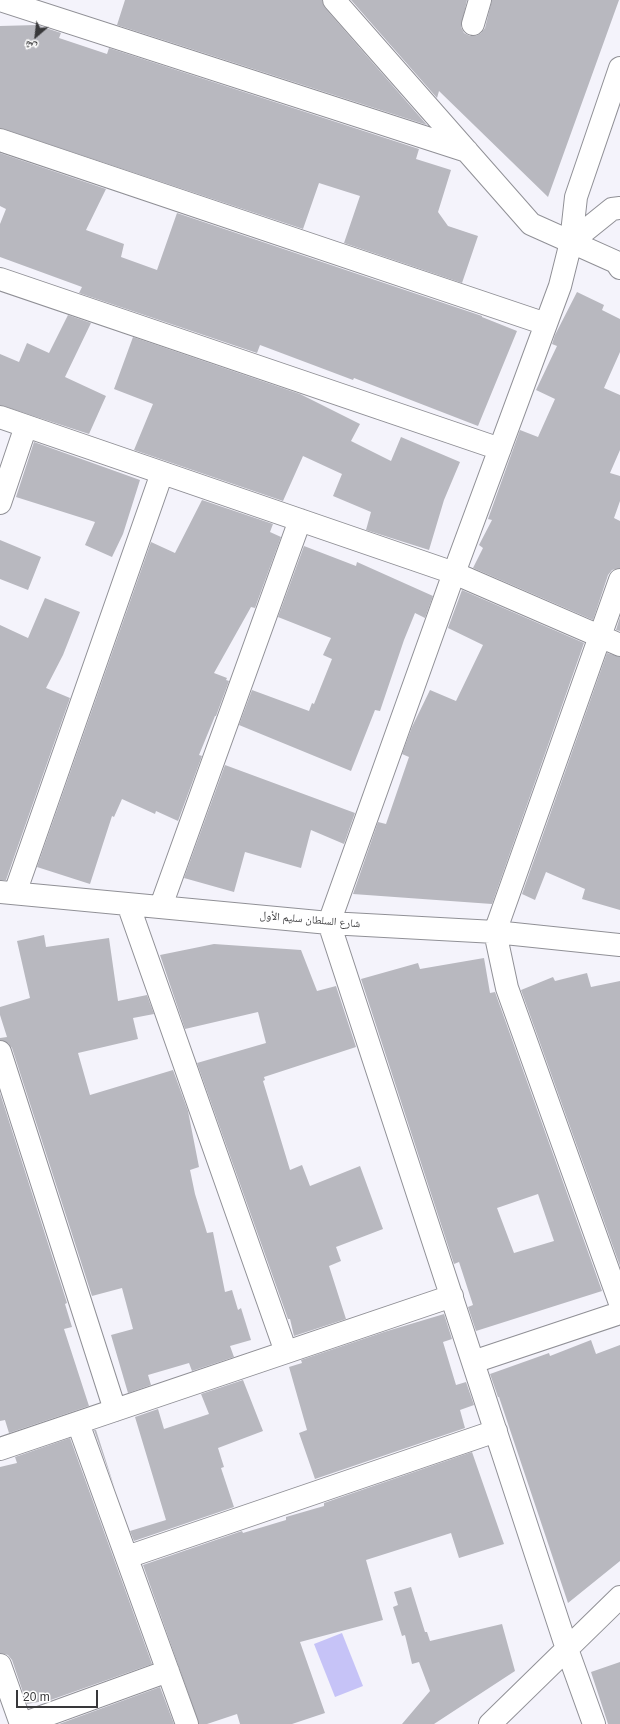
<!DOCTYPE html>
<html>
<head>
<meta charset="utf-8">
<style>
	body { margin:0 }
	#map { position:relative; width:620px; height:1724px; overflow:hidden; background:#f4f3fb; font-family:Arial,"Noto Naskh Arabic",sans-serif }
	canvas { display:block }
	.north { position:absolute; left:16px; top:16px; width:40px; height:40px; -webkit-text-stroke:3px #fff; paint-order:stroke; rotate:208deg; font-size:11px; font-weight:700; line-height:16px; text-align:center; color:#38383a }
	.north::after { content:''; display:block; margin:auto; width:14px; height:18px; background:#38383a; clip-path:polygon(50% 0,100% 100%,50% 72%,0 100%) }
	.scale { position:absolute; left:16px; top:1690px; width:82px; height:18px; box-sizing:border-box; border:2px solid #38383a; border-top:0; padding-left:5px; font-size:12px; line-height:14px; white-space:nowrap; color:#38383a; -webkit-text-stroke:3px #fff; paint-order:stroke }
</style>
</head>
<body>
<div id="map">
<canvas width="620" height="1724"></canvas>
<div class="north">ش</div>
<div class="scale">20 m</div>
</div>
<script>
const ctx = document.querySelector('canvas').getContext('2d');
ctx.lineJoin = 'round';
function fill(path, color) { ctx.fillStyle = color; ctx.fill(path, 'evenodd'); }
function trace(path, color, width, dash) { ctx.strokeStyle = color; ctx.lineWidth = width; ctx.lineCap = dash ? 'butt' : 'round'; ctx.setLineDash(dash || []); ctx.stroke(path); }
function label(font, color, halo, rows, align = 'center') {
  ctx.font = font + ' Arial,"Noto Naskh Arabic",sans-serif'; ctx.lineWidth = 4; ctx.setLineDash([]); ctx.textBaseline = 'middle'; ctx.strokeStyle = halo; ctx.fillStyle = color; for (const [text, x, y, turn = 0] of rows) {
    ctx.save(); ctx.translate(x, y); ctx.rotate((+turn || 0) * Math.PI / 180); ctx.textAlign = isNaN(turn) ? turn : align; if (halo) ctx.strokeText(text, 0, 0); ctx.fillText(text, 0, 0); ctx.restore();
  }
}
fill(new Path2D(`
	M342,1633L363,1686L335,1697L314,1644Z`), '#c6c3f7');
fill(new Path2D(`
	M125,0H322L325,8L427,125L117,25Z
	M351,0H467L461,27L464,33L470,36H476L481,33L485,28L492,0H619L548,197L439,91L437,98Z
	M37,25L61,33L59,38L107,54L109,48L419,149L416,159L451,170L438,212L448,226L478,236L462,283L344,243L360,196L319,183L303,229L0,128V26Z
	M0,153L106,189L86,230L124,244L121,257L157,270L177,213L482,316V317L517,331L478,426L354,378L353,380L260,345L257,353L79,293L82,287L0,257V224L6,209L0,206Z
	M577,292L604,305L602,310L620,319V352L604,388L620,395V450L610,473L620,476V501L614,518L620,521V568L612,570L608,575L593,620L473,568L483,548L479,545L492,520L488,519L520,430L538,437L555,399L536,390L557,346L552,344L555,335Z
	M68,315L91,323L65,377L106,396L89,434L0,405V354L19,362L27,343L49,353Z
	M133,337L300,394L360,424L351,441L391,461L401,437L460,462L444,500L429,550L366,530L371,512L333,496L342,474L303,456L283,501L134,450L153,404L114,389Z
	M34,442L140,480L123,534L112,557L85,545L95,522L16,497Z
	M202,500L273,524L270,532L281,537L255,608L251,607L214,673L227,678L226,680L229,681L216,716H215L199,755L202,756L178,821L156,811L155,814L122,799L114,817L112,816L90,884L37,867L151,542L175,553Z
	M0,540L41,557L28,590L0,579Z
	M304,546L356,566L357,562L433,596L425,618L415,613L404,640L380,711L375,710L351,771L239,725L252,690L309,711L312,703L314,704L332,659L323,655L331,638L278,617Z
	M462,590L584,643L492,904L353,894L378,822L386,824L409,757L402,754L412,727L430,690L456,701L483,645L448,628Z
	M45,598L80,612L63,655L46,688L70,698L6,880H0V625L28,638Z
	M620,617V631L616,630Z
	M607,653L620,657V910L582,899L585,889L546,872L535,900L522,894Z
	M225,765L355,813L344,844L311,830L301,868L245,852L234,892L184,878Z
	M44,935L46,947L109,938L118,1001L147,995L154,1014L133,1018L138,1039L78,1053L90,1095L173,1070L188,1111L199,1167L190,1170L195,1194L207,1233L213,1232L225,1292L232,1290L238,1310L241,1308L251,1340L230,1346L234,1357L192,1371L189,1363L148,1375L151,1385L128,1393L111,1335L133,1329L122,1288L92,1296L12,1048L8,1043L0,1040V1038L7,1037L0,1015V1007L30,998L17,941Z
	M214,944L301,950L317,991L336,986L356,1047L264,1077L265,1080L263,1081L290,1170L302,1165L310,1186L360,1166L383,1229L336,1247L341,1261L329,1266L346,1319L294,1336L290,1319H288L197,1063L266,1043L258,1012L185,1029L160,955Z
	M484,958L490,993L495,992L602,1291L476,1331L468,1307L473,1305L459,1262L454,1264L361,979L418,963L420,969ZM538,1194L554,1241L514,1253L497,1208Z
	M587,973L591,987L620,981V1266L521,990L553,977L555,981Z
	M0,1093L67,1303L65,1304L72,1327L64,1329L89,1406L9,1433L5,1420L0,1421Z
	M444,1314L452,1339L443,1342L456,1385L466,1382L474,1405L460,1410L465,1428L315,1479L299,1433L307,1430L289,1367L302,1363L301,1360L384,1332Z
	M591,1340L596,1354L620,1345V1561L568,1603L499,1397H498L490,1374L549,1353L550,1356Z
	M243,1380L263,1431L218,1448L224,1467L221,1468L234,1507L134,1541L130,1531L166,1520L135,1417L158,1409L164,1429L209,1414L201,1394Z
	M94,1430H96L115,1489Z
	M70,1438L152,1664L45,1702L44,1701L27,1704L12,1660L8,1655L0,1653V1467L17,1463L15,1457Z
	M472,1452L504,1544L459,1558L451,1533L366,1560L383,1620L300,1642L325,1713L292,1724H240L237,1714L207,1724H199L143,1565L242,1531L243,1533L286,1520V1517L324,1506V1503Z
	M411,1587L425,1632H427L430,1641L502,1624L515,1671L434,1724H402L430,1691L419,1662L412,1664L405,1635L402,1636L393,1607L398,1605L394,1592Z
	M620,1662V1724H608L591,1672Z
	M160,1687L174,1724H59Z`), '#b8b8bf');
const minor = new Path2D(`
	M0,0L467,151
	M334,0L531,224L616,262L620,268
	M473,24L480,0
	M0,140L546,324
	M571,242L576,197L620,68
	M0,279L500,449
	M0,417L454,573L620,645
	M0,503L26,426
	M620,580L495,932L507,988L620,1303
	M0,892L329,923L495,932L620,945
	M15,893L162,473
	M128,904L286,1352
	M161,906L300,520
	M0,1052L115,1410
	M473,1362L620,1313
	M78,1423L187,1724
	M0,1449L452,1296
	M127,1557L496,1431
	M0,1665L21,1724
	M22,1724L168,1671
	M490,1724L620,1597
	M594,1724L567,1649L329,923L454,573L560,286L571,242L612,209L620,208`);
trace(minor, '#909096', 24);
trace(minor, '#fff', 22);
label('11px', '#38383a', '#fff', [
	["شارع السلطان سليم الأول",310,920,5]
]);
</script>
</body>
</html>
